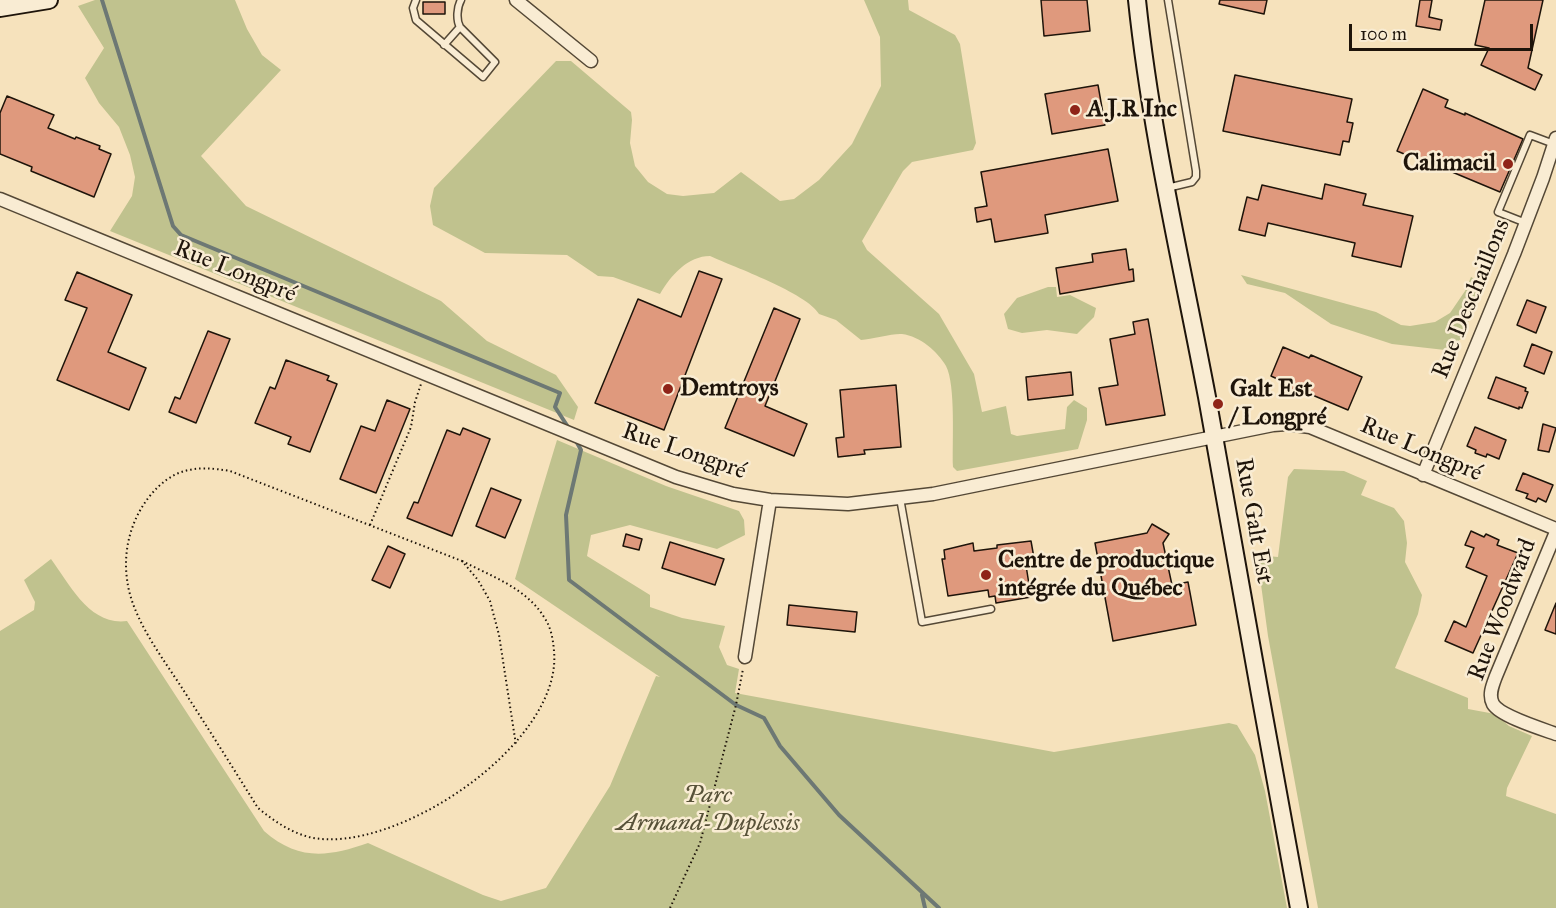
<!DOCTYPE html>
<html>
<head>
<meta charset="utf-8">
<style>
	body { margin:0 }
	#map { position:relative; width:1556px; height:908px; overflow:hidden; background:#f6e2bc; font-family:"IM FELL Great Primer",serif }
	canvas { display:block }
	.scale { position:absolute; left:1349px; top:24px; width:184px; height:27px; box-sizing:border-box; border:3px solid #1e140a; border-top:0; padding-left:8px; font-size:18px; line-height:21px; white-space:nowrap; color:#1e140a; -webkit-text-stroke:4px #f9ecd3; paint-order:stroke }
</style>
</head>
<body>
<div id="map">
<canvas width="1556" height="908"></canvas>
<div class="scale">100 m</div>
</div>
<script>
const ctx = document.querySelector('canvas').getContext('2d');
ctx.lineJoin = 'round';
function fill(path, color) { ctx.fillStyle = color; ctx.fill(path, 'evenodd'); }
function trace(path, color, width, dash) { ctx.strokeStyle = color; ctx.lineWidth = width; ctx.lineCap = dash ? 'butt' : 'round'; ctx.setLineDash(dash || []); ctx.stroke(path); }
function label(font, color, halo, rows, align = 'center') {
  ctx.font = font + ' "IM FELL Great Primer",serif'; ctx.lineWidth = 5; ctx.setLineDash([]); ctx.textBaseline = 'middle'; ctx.strokeStyle = halo; ctx.fillStyle = color; for (const [text, x, y, turn = 0] of rows) {
    ctx.save(); ctx.translate(x, y); ctx.rotate((+turn || 0) * Math.PI / 180); ctx.textAlign = isNaN(turn) ? turn : align; if (halo) ctx.strokeText(text, 0, 0); ctx.fillText(text, 0, 0); ctx.restore();
  }
}
fill(new Path2D(`
	M95,0H235L247,29L262,55L281,70L201,156L246,206L441,301L487,341L556,375L578,407L574,420L110,231L132,196L135,177L130,155L119,127L99,103L85,78L104,48L78,6Z
	M864,0H908L909,10L955,35L960,44L976,143L973,150L912,162L903,171L862,241L867,250L939,314L974,374L982,412L1006,406L1011,434L1017,436L1065,429L1067,407L1074,400L1087,408V420L1078,449L957,471L953,467C952,444 956,385 946,366C938,352 920,336 902,334C894,333 872,339 861,340L836,320L819,314C807,293 734,267 710,256C688,256 671,275 660,294L613,277L598,276L567,255L485,253L433,225L430,206L434,188L556,61H571L631,112L632,120L630,143L635,166L648,182L667,194L683,196L714,193L741,172L780,201L794,199L819,180L852,144L881,86L880,37Z
	M1241,275L1376,312L1401,325L1410,326L1435,322L1450,313L1465,291L1471,277L1484,284L1461,339L1445,350L1392,344L1331,324L1285,293L1247,284Z
	M1048,287H1056L1057,297L1070,295L1096,308L1094,317L1077,334L1047,330L1022,333L1008,329L1004,314L1017,298Z
	M557,440L666,486L739,511L744,520L745,535L717,549L630,525L591,535L587,556L650,595V607L682,618L725,626L719,647L727,665L739,669L735,693L1054,752L1229,723L1237,725L1255,755L1265,791L1287,908H0V631L34,610L35,602L24,580L51,559C70,585 90,626 127,621L264,831C298,861 328,857 368,843L483,895L501,901L546,888L610,786L656,676L660,677L515,579Z
	M1294,469L1344,471L1367,481L1361,495L1394,508L1404,521L1407,543L1405,562L1422,595L1418,614L1395,668L1468,698V709L1495,714L1509,726L1532,736L1507,788L1506,796L1556,814V908H1318L1268,636L1257,555L1278,557L1288,477Z`), '#c0c28e');
trace(new Path2D(`
	M102,0L173,226L181,235L560,393L555,407L570,430
	M575,439L581,450L566,515L569,580L736,705L764,718L780,746L839,815L939,908
	M922,895L925,908`), '#6d7874', 4);
const building = new Path2D(`
	M1041,0H1087L1090,31L1044,36Z
	M1220,0H1267L1264,14L1219,4Z
	M1420,0H1432L1429,17L1442,20L1440,30L1416,26Z
	M1485,0H1543L1528,68L1542,75L1535,90L1481,65L1489,48L1475,45Z
	M423,2H445V14H423Z
	M1235,75L1352,99L1347,122L1353,123L1349,142L1343,141L1340,155L1223,131Z
	M1098,85L1105,125L1052,134L1045,94Z
	M1423,89L1448,100L1445,107L1465,115V113L1523,139L1500,192L1409,154V156L1397,151Z
	M7,96L54,115L48,128L75,139L76,137L100,146L99,149L111,154L94,197L31,171L32,167L0,154V113Z
	M1108,149L1118,201L1045,215L1048,233L995,242L991,219L977,222L975,208L987,206L981,172Z
	M1325,184L1366,194L1363,205L1413,216L1401,267L1352,256L1355,243L1268,223L1265,236L1239,230L1247,197L1258,200L1262,185L1322,199Z
	M1126,249L1129,270L1133,269L1134,281L1060,294L1056,268L1093,262L1092,254Z
	M699,271L722,279L664,430L595,403L638,299L681,317Z
	M77,272L132,295L108,352L146,368L129,410L57,380L87,308L65,300Z
	M1527,300L1546,307L1536,333L1517,325Z
	M774,308L800,319L765,406L807,424L794,456L725,428Z
	M1148,319L1165,415L1106,425L1099,388L1118,385L1110,339L1135,334L1133,322Z
	M208,331L230,339L196,423L169,412L175,397L180,399Z
	M1532,344L1552,352L1544,374L1524,366Z
	M1283,347L1309,358L1311,355L1362,377L1348,410L1298,389L1296,394L1284,388L1286,383L1271,376Z
	M286,360L329,376L327,380L337,384L310,452L288,444L291,437L255,423L270,387L275,389Z
	M1071,372L1073,395L1028,400L1026,377Z
	M1496,377L1526,388L1525,391L1528,392L1522,408L1519,407V409L1488,398Z
	M896,385L901,447L864,450L865,454L838,457L836,438L844,437L840,390Z
	M387,400L410,409L376,493L340,479L361,426L375,431Z
	M1543,424L1556,428L1549,452L1538,450Z
	M1475,427L1506,440L1499,459L1487,454L1486,457L1475,453L1476,450L1467,446Z
	M463,428L490,439L452,536L407,518L414,502L418,503L447,430L460,435Z
	M1523,473L1553,485L1546,502L1538,498L1536,502L1526,498L1528,494L1516,490Z
	M491,488L521,500L505,538L476,526Z
	M1152,524L1169,534L1163,543L1172,585L1188,582L1196,625L1113,641L1095,543L1147,533Z
	M1471,531L1484,537L1486,534L1499,540L1497,545L1518,553L1473,653L1445,641L1454,621L1466,627L1487,576L1466,567L1474,548L1465,545Z
	M626,534L642,539L639,550L623,546Z
	M1031,541L1034,558L1025,559L1031,597L996,603L995,596L989,597L988,590L948,596L942,559H945L944,550L973,543L974,551L997,548V545Z
	M670,542L724,559L715,585L662,568Z
	M388,546L405,554L390,588L372,580Z
	M1556,603V634L1545,630Z
	M789,605L857,612L855,632L787,625Z`);
fill(building, '#df997d');
trace(building, '#1e140a', 1.5);
const lane = new Path2D(`
	M416,0L413,8L416,20L483,77L495,62L460,27C456,20 457,7 461,0
	M444,45L460,27
	M1167,188L1192,182L1196,177V171L1168,0
	M1526,223L1498,212L1530,135L1554,144
	M900,498L922,622L991,609`);
const street = new Path2D(`
	M516,0L591,61
	M0,199L676,477L733,494L770,500L848,504L933,494L1273,425L1287,424L1310,427L1556,529
	M1423,475L1514,254L1543,178L1556,138
	M1556,532L1496,676C1493,684 1488,695 1493,704C1500,716 1542,729 1556,734
	M745,657L770,500`);
const secondary = new Path2D(`
	M1137,0C1151,134 1182,265 1207,397C1238,567 1267,738 1299,908
	M0,8L49,0`);
trace(lane, '#544836', 9);
trace(street, '#544836', 15);
trace(secondary, '#1e140a', 20);
trace(new Path2D(`
	M370,525L411,427L415,402L421,384
	M462,561C491,576 526,588 544,617C551,627 553,639 554,651C563,744 393,857 309,837C290,832 274,821 258,808C233,768 208,728 182,688C162,657 131,617 127,579C123,550 131,520 149,497C172,468 195,465 230,471L462,561L478,580L490,601L499,635L516,745
	M670,908L700,843L736,705L743,669`), '#1e140a', 2, [1.5, 3]);
trace(lane, '#f9ecd3', 6);
trace(street, '#f9ecd3', 12);
trace(secondary, '#f9ecd3', 16);
for (const [x, y, r, color] of [
	[1075,110,6,"#8f2418"],
	[1508,164,6,"#8f2418"],
	[668,389,6,"#8f2418"],
	[1218,404,6,"#8f2418"],
	[986,575,6,"#8f2418"]
]) { const dot = new Path2D(); dot.arc(x, y, r, 0, 2 * Math.PI); ctx.fillStyle = color; ctx.fill(dot); trace(dot, '#f9ecd3', 2); }
label('bold 24px', '#1e140a', '#f9ecd3', [
	["A.J.R Inc",1087,110],
	["Calimacil",1496,164,"right"],
	["Demtroys",680,389],
	["Galt Est",1230,390],
	["/ Longpré",1230,418],
	["Centre de productique",998,561],
	["intégrée du Québec",998,589]
], 'left');
label('24px', '#1e140a', '#f9ecd3', [
	["Rue Longpré",235,272,22],
	["Rue Deschaillons",1472,299,-68],
	["Rue Longpré",1421,450,23],
	["Rue Longpré",684,452,19],
	["Rue Galt Est",1253,521,80],
	["Rue Woodward",1503,610,-69]
]);
label('italic 24px', '#575138', '#f9ecd3', [
	["Parc",708,796],
	["Armand-Duplessis",708,824]
]);
</script>
</body>
</html>
